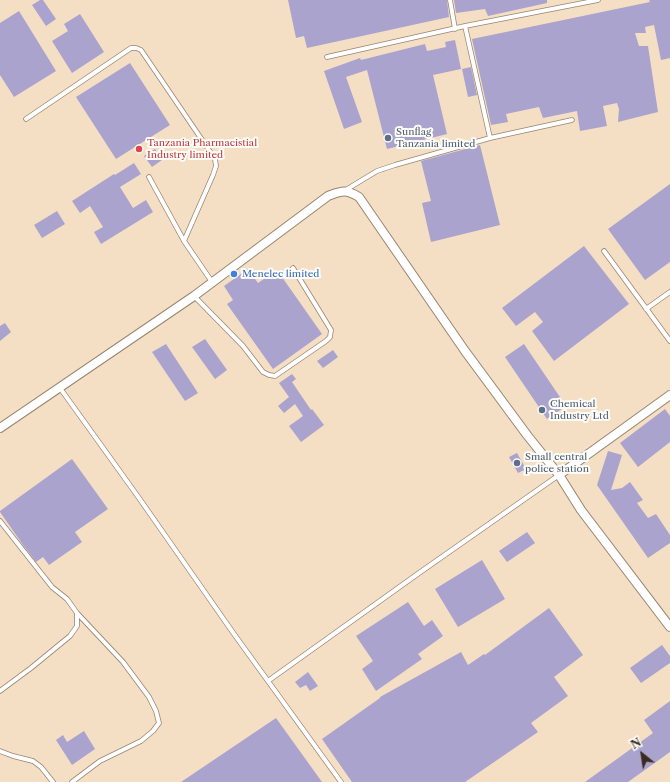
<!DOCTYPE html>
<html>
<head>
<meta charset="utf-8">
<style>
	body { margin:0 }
	#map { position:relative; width:670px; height:782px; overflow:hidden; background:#f4dfc4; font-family:"Libre Caslon Text",serif }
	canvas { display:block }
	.north { position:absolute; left:622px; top:734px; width:40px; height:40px; -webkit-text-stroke:3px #fdfcf7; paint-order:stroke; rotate:330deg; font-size:11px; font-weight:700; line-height:16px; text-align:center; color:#3b2a1e }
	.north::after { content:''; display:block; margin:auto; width:14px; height:18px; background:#3b2a1e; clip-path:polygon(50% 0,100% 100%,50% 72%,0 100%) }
</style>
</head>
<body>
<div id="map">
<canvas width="670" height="782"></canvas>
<div class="north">N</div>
</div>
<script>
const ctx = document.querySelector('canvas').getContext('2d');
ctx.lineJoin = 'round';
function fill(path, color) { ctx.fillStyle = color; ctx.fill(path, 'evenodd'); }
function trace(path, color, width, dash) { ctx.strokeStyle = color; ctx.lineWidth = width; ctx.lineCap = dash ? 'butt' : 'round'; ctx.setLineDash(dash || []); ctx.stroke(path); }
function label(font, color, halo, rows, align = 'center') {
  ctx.font = font + ' "Libre Caslon Text",serif'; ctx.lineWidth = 4; ctx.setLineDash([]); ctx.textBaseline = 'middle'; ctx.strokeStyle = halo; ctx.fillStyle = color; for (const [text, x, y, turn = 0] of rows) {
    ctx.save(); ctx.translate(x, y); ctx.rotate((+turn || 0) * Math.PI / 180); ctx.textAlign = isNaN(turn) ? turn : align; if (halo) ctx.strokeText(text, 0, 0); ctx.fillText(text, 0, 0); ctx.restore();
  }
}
fill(new Path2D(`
	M40,0H43L56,19L46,26L32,5Z
	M288,0H447L449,17L307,48L304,36L296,38Z
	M454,0H547V3L488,16L485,9L456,13Z
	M649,0H670V58L661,60L654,25L645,27L646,33H635L639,46H648L658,112L618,122L619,109L617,103L603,106L607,126L580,131L577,111L543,118L539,107L506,114L508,122L491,125L472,39L650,2Z
	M19,11L56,71L14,97L0,75V23Z
	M80,14L104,52L72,73L52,41L68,31L64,24Z
	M455,40L461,69L433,75L447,134L387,149L367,70L346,77L362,122L344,129L324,71L360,58L361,60L425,44L427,51L446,47L445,42Z
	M130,63L170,125L116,159L76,97Z
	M471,67L477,95L468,97L462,69Z
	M480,145L500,225L431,242L422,203L431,201L421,161Z
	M155,149L162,160L152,167L144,156Z
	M134,163L141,174L120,187L133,208L146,200L153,212L101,244L94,232L103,227L90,206L80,213L72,201L114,174L115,175Z
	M670,184V262L645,280L608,229Z
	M57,211L65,224L42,238L34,225Z
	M584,246L629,304L554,361L532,331L543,322L535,312L516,326L502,308Z
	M248,269L258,283L277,270L322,334L273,369L227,304L233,300L224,286Z
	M5,323L11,332L0,341V326Z
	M205,339L227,370L215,379L192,347Z
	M166,344L198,393L185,401L152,352Z
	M524,344L566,406L547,419L505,357Z
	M333,350L338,357L323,368L317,361Z
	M292,374L296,379L292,382L311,410L312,409L324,425L301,442L289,426L303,416L295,404L284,413L278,406L289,397L279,383Z
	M665,409L670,416V442L638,467L620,443Z
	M608,451L622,455L611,490L622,488L630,482L643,500L637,503L648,518L656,514L670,535V543L648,558L597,485Z
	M517,453L526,469L518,473L509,457Z
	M72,459L108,509L75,532L82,542L49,565L43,557L36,562L23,545L0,512V511Z
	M527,532L535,543L507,562L499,551Z
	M482,560L505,599L458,627L435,589Z
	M408,602L424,626L432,620L443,636L418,654L422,659L376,691L362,669L373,661L356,636Z
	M549,608L583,655L554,677L568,696L531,723L538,732L465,782H352L322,739L380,698V697L461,652L468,665L484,654L485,655Z
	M662,645L670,656V663L641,683L630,668Z
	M308,672L318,686L310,691L306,685L300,688L295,682Z
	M670,701V752L628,782H585L653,733L644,720Z
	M276,718L322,782H181Z
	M84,731L95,749L72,765L56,740L63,735L67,742Z`), '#aaa3ce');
const lane = new Path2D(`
	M450,0L455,29
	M465,26L490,138
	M327,57L465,26L598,0
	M26,119L131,48H136L141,50L215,159L216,166L213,175L184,241
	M149,177L184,241L212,282
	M344,191L377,171L395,165L490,138L572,120
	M604,251L670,341
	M194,296L243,346L263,372L269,375L275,376L326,341L330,337L331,330L293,268
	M646,309L670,292
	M60,388L139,498L234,634L341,782
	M0,521L52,587L67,599L77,613V626L70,636L31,668L0,691
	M268,681L419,573L559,475
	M0,751L13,756L33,761L41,767L53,782
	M72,782L100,761L141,741L153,731L159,723L156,711L149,697L123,662L77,613`);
const street = new Path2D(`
	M0,428L194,296L328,196C342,191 345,189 359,197L465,351L527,435L559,475L581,510L670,627
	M559,475L670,395`);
trace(lane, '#988471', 5.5);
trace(street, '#988471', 10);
trace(lane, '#fff', 4);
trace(street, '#fff', 8);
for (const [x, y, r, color] of [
	[388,138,4,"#5c6f8a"],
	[139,149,4,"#e0444e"],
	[234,274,4,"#3f7fe0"],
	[542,410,4,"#5c6f8a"],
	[517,463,4,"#5c6f8a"]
]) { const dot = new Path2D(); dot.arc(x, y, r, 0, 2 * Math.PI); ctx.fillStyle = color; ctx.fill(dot); trace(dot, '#fdfcf7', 1.5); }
label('10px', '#4e5e75', '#fdfcf7', [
	["Sunflag",396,132],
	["Tanzania limited",396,144],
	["Chemical",550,404],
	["Industry Ltd",550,416],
	["Small central",525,457],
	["police station",525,469]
], 'left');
label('10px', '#be3a42', '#fdfcf7', [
	["Tanzania Pharmacistial",147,143],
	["Industry limited",147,155]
], 'left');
label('10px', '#366cbe', '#fdfcf7', [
	["Menelec limited",242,274]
], 'left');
</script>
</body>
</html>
